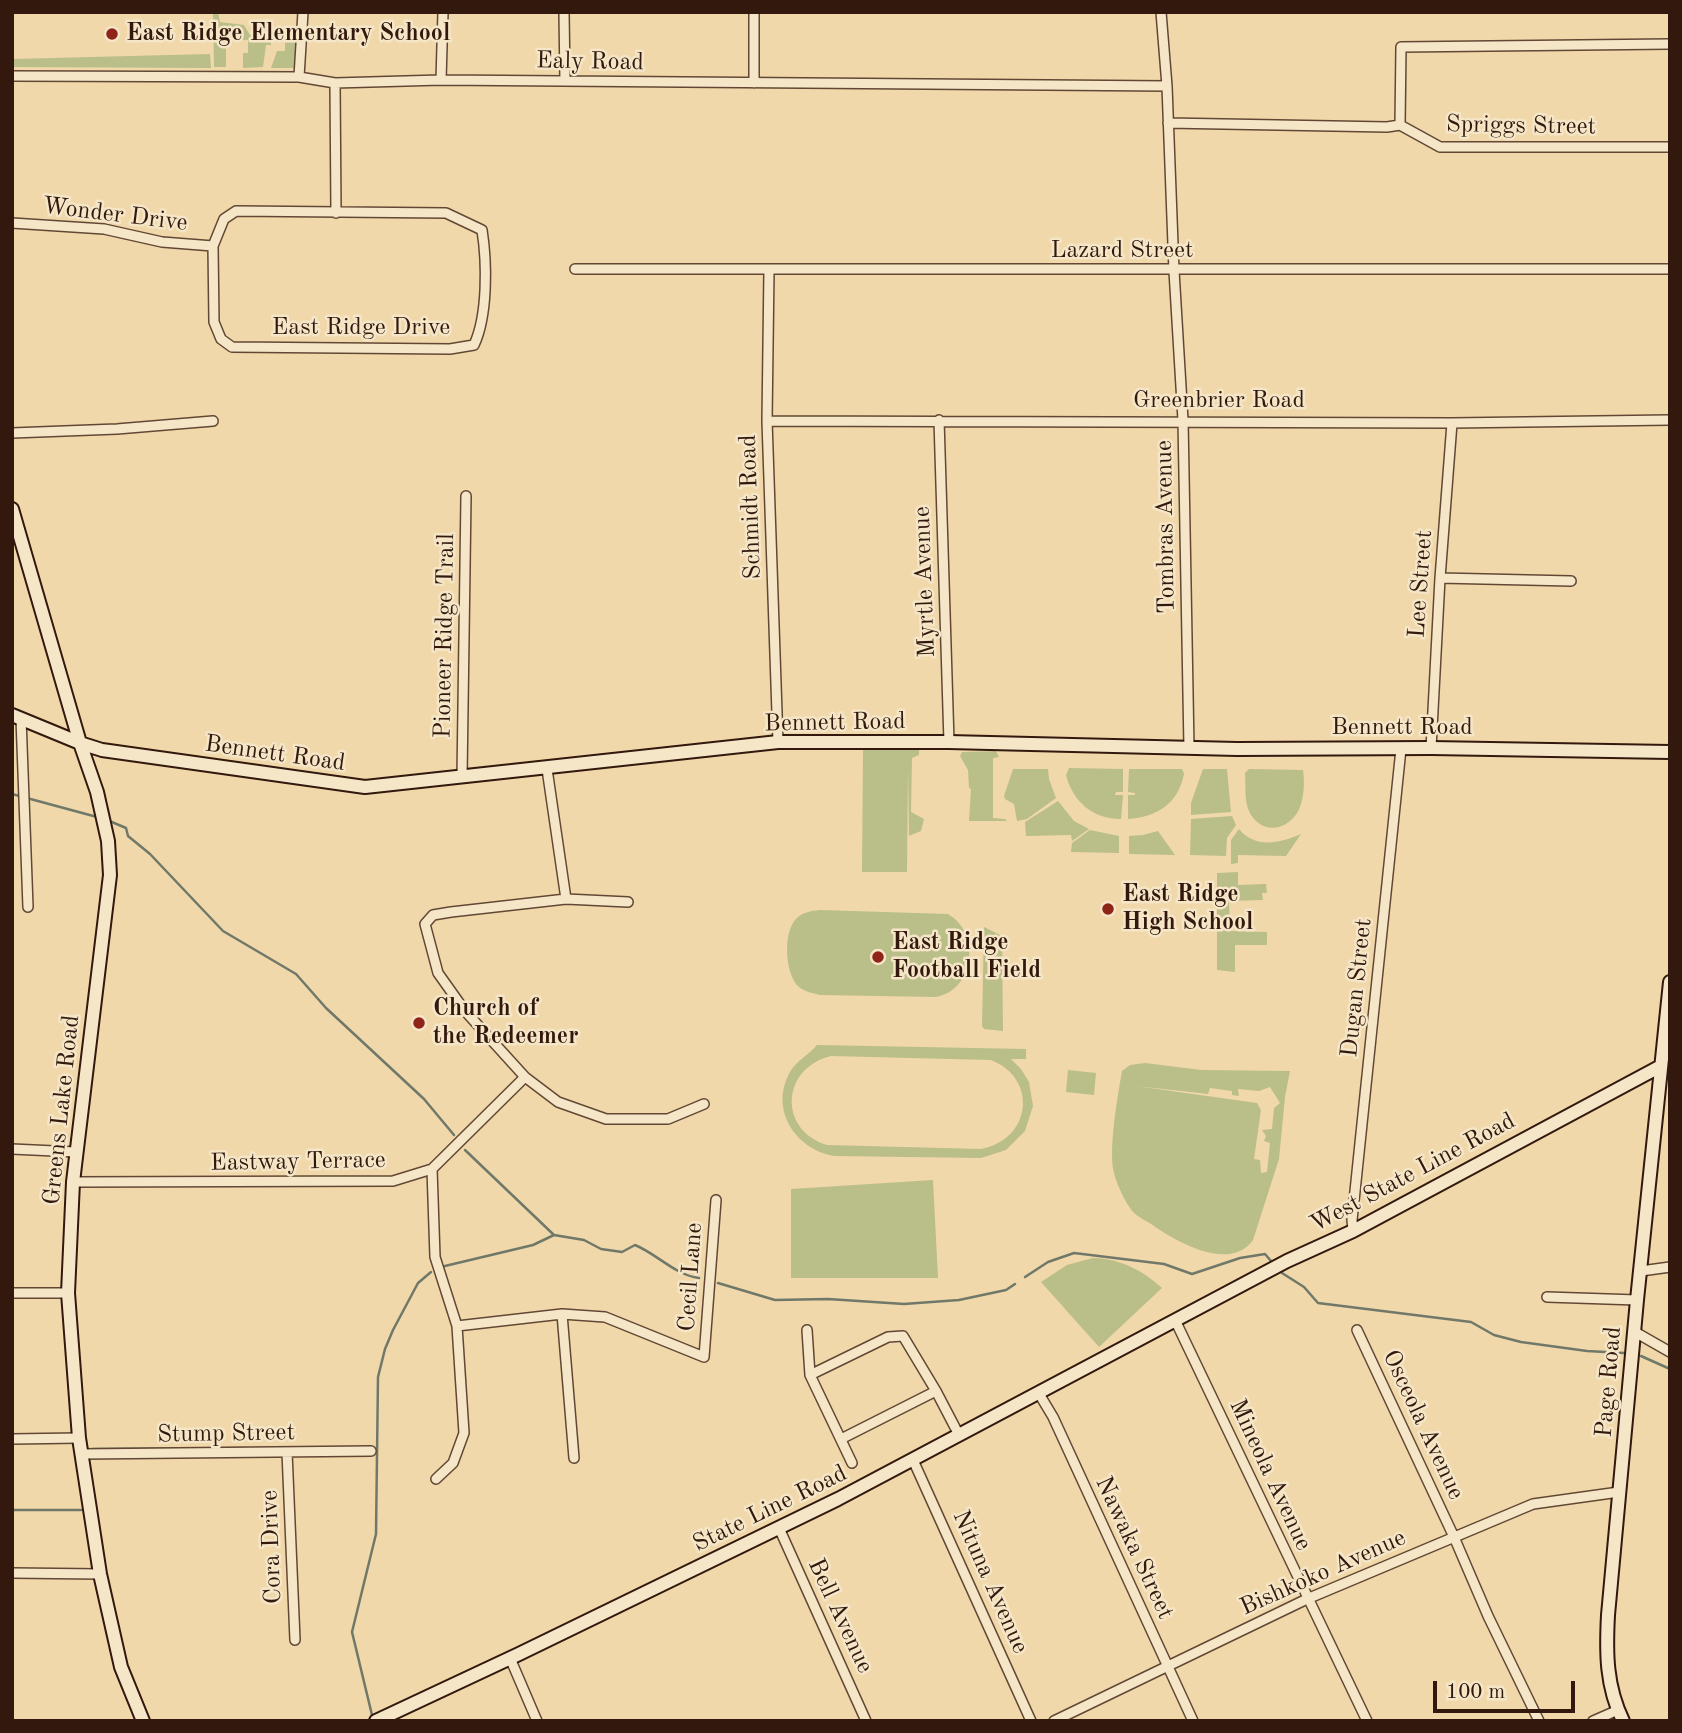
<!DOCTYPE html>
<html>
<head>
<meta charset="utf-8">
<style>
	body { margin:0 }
	#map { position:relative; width:1682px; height:1733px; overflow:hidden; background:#f0d8aa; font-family:"Old Standard TT",serif }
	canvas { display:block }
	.frame { position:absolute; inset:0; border:14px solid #32180d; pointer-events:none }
	.scale { position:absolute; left:1433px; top:1681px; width:142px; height:32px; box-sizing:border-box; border:4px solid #32180d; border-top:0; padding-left:9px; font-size:21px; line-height:24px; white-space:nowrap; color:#32180d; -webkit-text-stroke:5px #f5e6c8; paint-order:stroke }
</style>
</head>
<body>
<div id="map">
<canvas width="1682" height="1733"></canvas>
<div class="frame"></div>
<div class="scale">100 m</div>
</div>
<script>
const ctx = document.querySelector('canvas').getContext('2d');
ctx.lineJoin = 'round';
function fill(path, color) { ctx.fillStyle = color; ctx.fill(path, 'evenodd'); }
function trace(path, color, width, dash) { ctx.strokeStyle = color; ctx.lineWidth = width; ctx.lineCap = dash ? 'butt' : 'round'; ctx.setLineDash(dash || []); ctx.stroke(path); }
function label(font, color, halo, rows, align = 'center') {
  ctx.font = font + ' "Old Standard TT",serif'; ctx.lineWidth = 5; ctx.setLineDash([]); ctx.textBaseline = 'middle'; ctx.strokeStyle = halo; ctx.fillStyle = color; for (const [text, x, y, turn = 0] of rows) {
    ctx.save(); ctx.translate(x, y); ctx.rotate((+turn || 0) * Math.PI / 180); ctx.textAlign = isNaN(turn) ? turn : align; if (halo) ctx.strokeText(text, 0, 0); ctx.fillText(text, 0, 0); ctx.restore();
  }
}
fill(new Path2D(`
	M213,12H218L220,22L244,25L250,35L263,32L270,24L271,45H266L263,67L243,68V53H248V40L226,39V67H214Z
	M285,41L298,42L296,68H271L277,51H285Z
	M210,54L211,68L12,67V59Z
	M873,749L919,750V755L912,758L911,812L924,819L921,831L909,836L908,768L907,872H862L863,750Z
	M996,751L999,757L993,758V818L1005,819L1007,821H969L971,789L969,788L968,770L960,756L962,752Z
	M1069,768L1123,769V792H1116L1115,795H1123L1121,819C1093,819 1073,802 1066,775Z
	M1013,769H1048L1049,779L1056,798L1027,819L1017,821L1014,804L1005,799L1004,796Z
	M1129,769H1182L1184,774C1178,804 1157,817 1128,819V795H1135V793L1128,792Z
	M1203,769H1227L1231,812L1191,815V803Z
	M1249,769L1303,770C1305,783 1304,802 1297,813C1284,833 1259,833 1249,811C1244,800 1246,785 1245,773Z
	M1058,801L1074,821L1089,829L1072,841L1071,835L1026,836L1025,822Z
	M1232,816L1236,825L1227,838L1226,856L1190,855L1191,819Z
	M1239,829C1255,849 1280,843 1301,834L1286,856L1238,855V863L1231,864V840Z
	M1090,830L1119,836V853L1071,852L1072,843Z
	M1158,831L1175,855L1129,854V836L1143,835Z
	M1238,872V885L1266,884L1267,893H1262L1263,900L1229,901L1230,931L1267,932V945H1235V972L1217,970V873Z
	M820,910L948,914C981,933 975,990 936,997L820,995C813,993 805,992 799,987C785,975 783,934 795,920C802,912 811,911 820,910Z
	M984,927L1002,936L1003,1031L984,1029L982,1026Z
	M817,1045L1026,1049V1059H1011L1021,1069L1029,1082L1033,1106L1025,1131L1006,1150L981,1158L834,1156C795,1149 769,1109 790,1072C797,1060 809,1055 817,1045ZM831,1056L991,1060C1039,1079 1031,1140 981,1149L827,1145C778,1130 781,1068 831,1056Z
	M1145,1063L1201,1070L1290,1071L1285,1097L1279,1159L1253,1240C1230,1273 1175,1241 1151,1224C1145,1220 1138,1217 1133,1212C1125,1202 1117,1185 1114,1173C1108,1150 1118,1094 1122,1071L1130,1065ZM1136,1086L1208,1094L1210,1088L1232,1091V1095L1239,1096L1238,1089L1259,1091L1270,1087L1280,1103L1274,1108L1272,1129L1262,1130L1266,1136L1264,1141L1270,1143L1267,1172L1261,1173L1260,1160L1254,1159L1261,1110L1257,1103Z
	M1068,1070L1096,1073L1094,1095L1066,1092Z
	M933,1180L938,1278H791V1189Z
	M1093,1258C1121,1259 1142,1270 1162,1288L1099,1347L1041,1282L1067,1265Z`), '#babe88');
trace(new Path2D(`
	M12,794L97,817
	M107,820L126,828L128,836L150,854L223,931L296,974L326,1008L424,1099L454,1135
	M465,1150L554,1235L584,1240L601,1249L622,1252L635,1245C657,1254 675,1275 699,1278
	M445,1266L533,1245L554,1235
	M1282,1273L1304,1287L1318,1303L1471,1322L1494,1335L1521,1342L1587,1351L1624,1353
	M1025,1277L1048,1262L1074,1253L1164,1264L1192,1274L1240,1258L1265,1254L1271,1261
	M718,1283L775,1300L828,1299L904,1304L959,1300L1006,1290L1015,1284
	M1641,1356L1670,1369
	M93,1449L247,1448
	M76,1460L80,1484
	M12,1510H81
	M372,1715L352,1632L376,1534L378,1377L385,1349L393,1330L418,1283L431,1272`), '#707969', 2.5);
const street = new Path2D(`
	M564,12L565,81
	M754,12V83
	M1161,12L1167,86L1174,271L1183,420L1189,748
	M12,76L299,77L335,83L441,80L1167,86
	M299,77L303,12
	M441,80L443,12
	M335,83L336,213
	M1168,123L1387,127L1400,125L1440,147H1670
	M1400,125L1401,47L1670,44
	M236,211L446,213L482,230C487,262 488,315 474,345L450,349L232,347L221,339L214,322L213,246L224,219Z
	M12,223L104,229L162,242L213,246
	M575,269H1670
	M769,270L767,421L778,742
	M939,420L949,742
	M767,421L1452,423L1670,420
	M12,433L117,429L213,421
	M1440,578L1571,581
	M21,718L28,907
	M1431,748L1440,578L1452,423
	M547,769L566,899
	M462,777L466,496
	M628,902L566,899L451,912L433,915L425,924L438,973L465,1011L525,1077L558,1102L606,1119H668L704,1104
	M12,1149L76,1152
	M432,1169L435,1257L457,1326L464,1433L453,1463L436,1479
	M73,1182L393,1181L432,1169L525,1077
	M1353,1231L1352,1220L1401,749
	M1641,1271L1670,1267
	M12,1293H68
	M1547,1297L1637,1300
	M562,1314L574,1458
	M1175,1320L1367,1721
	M457,1326L562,1314L605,1317L704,1357L716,1200
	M807,1330L810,1375L852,1463
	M1357,1330L1454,1537L1488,1616L1539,1721
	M1635,1332L1670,1352
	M810,1375L888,1337L903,1336L936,1391L841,1439
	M936,1391L959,1435
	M1038,1392L1053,1417L1193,1721
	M12,1439L79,1438
	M287,1452L295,1640
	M82,1454L371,1451
	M913,1460L1031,1721
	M779,1528L866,1721
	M12,1573L100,1574
	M510,1658L537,1721
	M1054,1721L1307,1599L1533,1504L1619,1492
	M1593,1721L1618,1710`);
const secondary = new Path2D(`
	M12,509L80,743L97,792L108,841L110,875L73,1182L68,1293L79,1438L100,1574L121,1667L143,1721
	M12,715L80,743L102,750L365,787L778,742H949L1237,749L1431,748L1670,752
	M376,1721L519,1654L838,1499L1287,1261L1353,1231L1661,1066
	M1623,1721C1606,1686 1606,1653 1608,1615L1637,1300L1670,982`);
trace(street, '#624834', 12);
trace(secondary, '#32180d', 16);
trace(street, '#f5e6c8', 9);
trace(secondary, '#f5e6c8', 12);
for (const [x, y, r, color] of [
	[112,34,7,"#8f2418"],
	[1108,909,7,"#8f2418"],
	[878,957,7,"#8f2418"],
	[419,1023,7,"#8f2418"]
]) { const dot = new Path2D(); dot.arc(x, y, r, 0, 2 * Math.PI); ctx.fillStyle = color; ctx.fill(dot); trace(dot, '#f5e6c8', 2.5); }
label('bold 24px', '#32180d', '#f5e6c8', [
	["East Ridge Elementary School",126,34],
	["East Ridge",1122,895],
	["High School",1122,923],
	["East Ridge",892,943],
	["Football Field",892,971],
	["Church of",433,1009],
	["the Redeemer",433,1037]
], 'left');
label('24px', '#32180d', '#f5e6c8', [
	["Ealy Road",590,62,1],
	["Spriggs Street",1521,126,1],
	["Wonder Drive",115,215,7],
	["Lazard Street",1122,251],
	["East Ridge Drive",361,328],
	["Greenbrier Road",1219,401],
	["Schmidt Road",751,507,-92],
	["Tombras Avenue",1166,527,-91],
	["Myrtle Avenue",925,582,-92],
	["Lee Street",1421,584,-86],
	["Pioneer Ridge Trail",445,636,-89],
	["Bennett Road",835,723,-1],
	["Bennett Road",1402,728],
	["Bennett Road",275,754,8],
	["Dugan Street",1357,988,-84],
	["Greens Lake Road",62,1110,-84],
	["Eastway Terrace",298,1162,-1],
	["West State Line Road",1413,1173,-28],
	["Cecil Lane",691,1277,-86],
	["Page Road",1609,1382,-85],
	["Osceola Avenue",1423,1425,65],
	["Stump Street",226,1434,-1],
	["Mineola Avenue",1270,1475,65],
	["State Line Road",770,1509,-26],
	["Cora Drive",272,1547,-92],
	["Nawaka Street",1134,1548,65],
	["Bishkoko Avenue",1323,1573,-24],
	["Nituna Avenue",990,1582,66],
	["Bell Avenue",840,1616,65]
]);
</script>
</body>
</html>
